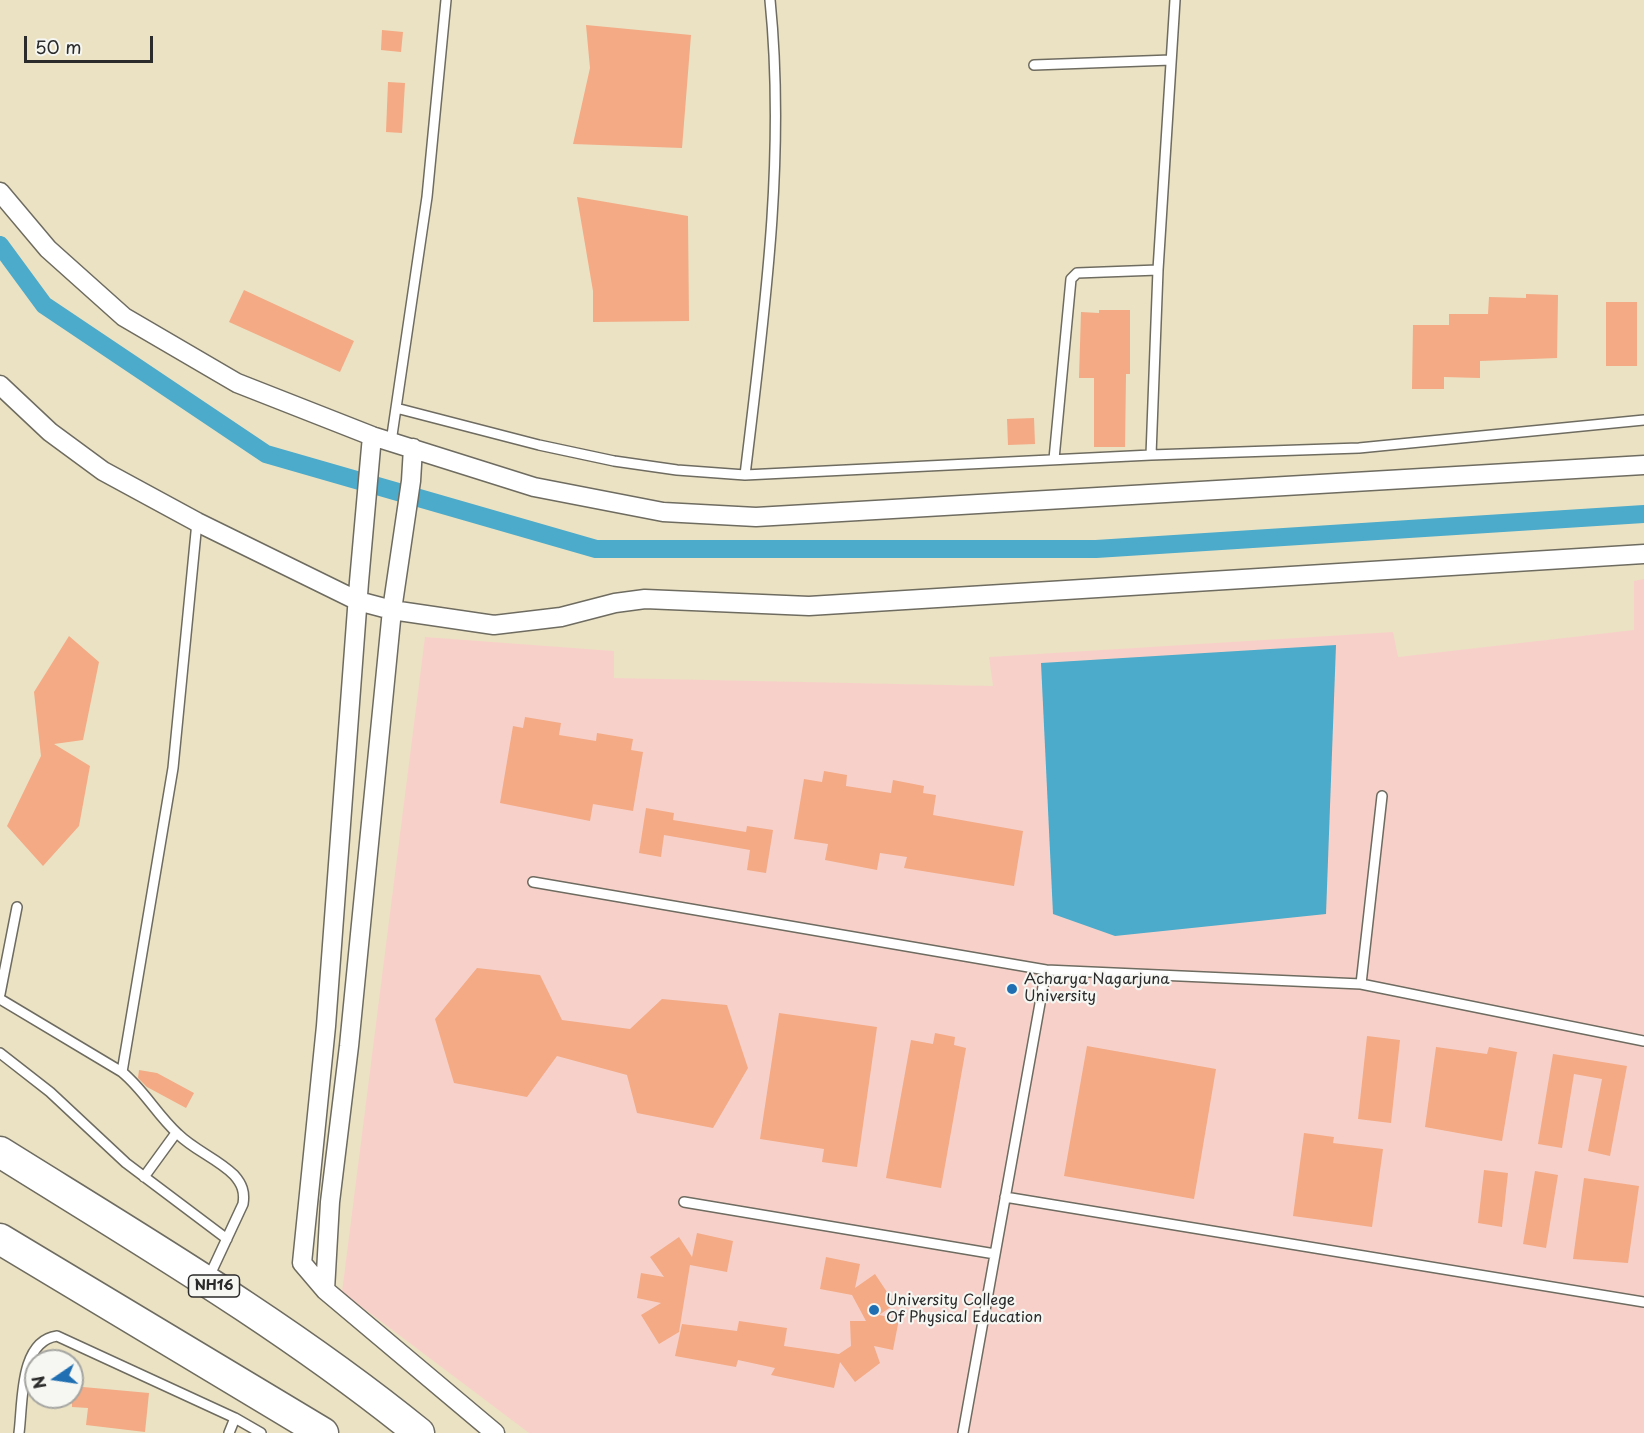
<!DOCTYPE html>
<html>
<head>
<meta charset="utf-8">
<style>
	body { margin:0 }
	#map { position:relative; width:1644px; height:1433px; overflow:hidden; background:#ebe2c3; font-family:"Playpen Sans",sans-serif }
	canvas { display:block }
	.north { position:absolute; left:24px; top:1349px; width:60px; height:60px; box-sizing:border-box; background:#f6f6f2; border:2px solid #a5a5a2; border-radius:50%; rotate:257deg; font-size:16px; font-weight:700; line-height:24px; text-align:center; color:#2b2b2b }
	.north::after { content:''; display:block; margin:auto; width:21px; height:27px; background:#1f6fb2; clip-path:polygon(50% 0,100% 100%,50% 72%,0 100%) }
	.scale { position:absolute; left:24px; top:36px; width:129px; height:27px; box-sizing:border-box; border:3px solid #2b2b2b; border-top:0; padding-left:8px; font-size:18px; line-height:21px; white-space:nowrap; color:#2b2b2b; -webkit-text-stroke:4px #f6f6f2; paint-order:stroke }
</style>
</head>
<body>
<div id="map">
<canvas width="1644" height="1433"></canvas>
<div class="north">N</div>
<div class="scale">50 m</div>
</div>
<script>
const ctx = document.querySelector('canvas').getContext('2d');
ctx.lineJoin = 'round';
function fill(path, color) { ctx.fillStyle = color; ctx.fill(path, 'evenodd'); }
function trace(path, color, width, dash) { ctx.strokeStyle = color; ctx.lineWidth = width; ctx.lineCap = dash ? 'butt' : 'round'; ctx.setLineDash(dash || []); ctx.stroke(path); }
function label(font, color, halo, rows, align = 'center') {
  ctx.font = font + ' "Playpen Sans",sans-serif'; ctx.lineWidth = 4.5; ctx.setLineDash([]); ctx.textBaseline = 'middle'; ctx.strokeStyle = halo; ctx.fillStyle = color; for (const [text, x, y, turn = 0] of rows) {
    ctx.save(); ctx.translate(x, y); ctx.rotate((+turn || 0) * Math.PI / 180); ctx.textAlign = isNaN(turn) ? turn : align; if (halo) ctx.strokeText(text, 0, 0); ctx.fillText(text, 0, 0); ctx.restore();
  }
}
fill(new Path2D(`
	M1644,579V1433H529L342,1292L425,637L614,651V678L993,686L989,657L1393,632L1398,657L1634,630V581Z`), '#f7d1c9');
fill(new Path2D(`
	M1336,645L1326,914L1115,936L1053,914L1041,663Z`), '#4caaca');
trace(new Path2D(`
	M0,245L44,305L266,454L596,549H1096L1644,514`), '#4caaca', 18);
fill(new Path2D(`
	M586,25L691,35L682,148L573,144L590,68Z
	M382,30L403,32L401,52L381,50Z
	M388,82L405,83L402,133L386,132Z
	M577,197L688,216L689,321L593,322V291Z
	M244,290L354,341L340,372L229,322Z
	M1526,294L1558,295L1557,358L1480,361V378L1444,377V389H1412L1413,325H1449V314H1488L1489,297L1526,298Z
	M1606,302H1637V366H1606Z
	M1099,310H1130V374H1126L1125,447H1094V378H1079L1081,312L1099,313Z
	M1034,418L1035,444L1008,445L1007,419Z
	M69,636L99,662L83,740L54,744L90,766L79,826L43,866L7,826L41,756L34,692Z
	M525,717L561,723L559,735L596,741L597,733L633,739L631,750L643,752L633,811L593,804L590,821L500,803L513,726L523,728Z
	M824,771L847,775L846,786L891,793L893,780L924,786L923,793L936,795L933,815L1023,831L1014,886L904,868L907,857L880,853L877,870L825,860L828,844L794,839L804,779L822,782Z
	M646,808L674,813L673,820L746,832L747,826L773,830L766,873L747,870L750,850L664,835L661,857L639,853Z
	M477,968L540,975L562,1020L630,1029L662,999L727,1005L748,1068L713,1128L637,1113L627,1075L557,1056L527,1097L454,1083L435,1019Z
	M779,1013L877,1027L857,1167L822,1162L824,1149L760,1139Z
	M935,1033L955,1037L954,1045L966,1048L941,1188L886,1178L911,1040L933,1044Z
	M1367,1036L1400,1040L1391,1123L1358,1119Z
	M1087,1046L1216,1069L1194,1199L1064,1176Z
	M1436,1047L1487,1054L1489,1047L1517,1052L1502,1141L1425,1127Z
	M1553,1054L1627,1066L1610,1156L1588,1151L1602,1079L1574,1074L1562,1148L1538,1144Z
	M139,1070L157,1073L194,1093L186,1108L147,1087L138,1078Z
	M1304,1133L1334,1137L1333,1143L1383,1149L1372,1227L1293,1216Z
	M1484,1170L1508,1173L1502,1227L1478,1223Z
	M1535,1171L1558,1175L1546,1248L1523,1244Z
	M1584,1178L1639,1186L1628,1263L1573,1259Z
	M697,1233L733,1241L727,1272L690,1265L679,1332L659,1344L641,1315L661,1303L637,1298L641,1273L664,1277L650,1257L679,1237L692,1257Z
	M826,1257L860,1264L855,1288L875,1274L895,1304L879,1315L899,1319L893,1350L874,1346L880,1363L855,1382L840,1362L834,1388L771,1375L775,1368L738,1360L736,1367L675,1356L682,1324L737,1331L739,1321L787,1328L784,1346L839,1354L851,1346L850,1321H866L852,1295L820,1289Z
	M72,1386L149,1393L145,1432L86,1425L88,1408L72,1407Z`), '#f3aa85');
const service = new Path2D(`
	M1034,65L1171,60
	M396,408L539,445L614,461L677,470L745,475L1151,455L1359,448L1644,420
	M391,442L427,197L446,0
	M1151,455L1158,270L1175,0
	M1054,459L1071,279L1077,273L1158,270
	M745,475C764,316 786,159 770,0
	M533,882L1046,970L1361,984L1644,1041
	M1361,984L1382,796
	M0,994L17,907
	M0,999L122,1072C144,1090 157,1115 178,1134C194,1150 218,1159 234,1175C242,1184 245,1192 243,1204L208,1279
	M0,1053L50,1092L126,1163L227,1239
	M122,1072L173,768L197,522
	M144,1177L176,1133
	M1005,1197L1644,1302
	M684,1202L995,1254
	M19,1433C23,1403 19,1341 57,1336L235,1418L261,1433
	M229,1433L235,1418
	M963,1433L1046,970`);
const minor = new Path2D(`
	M0,192L48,249L124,317L237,383L372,436L534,487L663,512L756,517L1644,465
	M0,385L50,432L103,471L197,522L358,601L392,610L494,625L561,617L615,603L645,599L809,606L1644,554
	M372,436L359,582L326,1026L302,1263L325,1290L495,1433
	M325,1290L330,1202L349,1046L392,610L411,481L413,448`);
const trunk = new Path2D(`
	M0,1152C141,1240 290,1328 419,1433
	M0,1239L323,1433`);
trace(service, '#6e6b60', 12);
trace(minor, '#6e6b60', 21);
trace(trunk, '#6e6b60', 33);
trace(service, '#fff', 9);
trace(minor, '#fff', 18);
trace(trunk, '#fff', 30);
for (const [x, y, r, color] of [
	[1012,989,6,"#1f6fb2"],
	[874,1310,6,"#1f6fb2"]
]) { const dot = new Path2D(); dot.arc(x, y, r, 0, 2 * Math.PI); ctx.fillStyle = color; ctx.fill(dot); trace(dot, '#f6f6f2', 2); }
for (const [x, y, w] of [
	[214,1286,51]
]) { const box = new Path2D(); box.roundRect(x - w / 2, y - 11, w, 22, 4.5); ctx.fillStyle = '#f6f6f2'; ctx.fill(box); trace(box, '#2b2b2b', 1.5); }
label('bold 14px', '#2b2b2b', null, [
	["NH16",214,1286]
]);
label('15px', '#2b2b2b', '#f6f6f2', [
	["Acharya Nagarjuna",1024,980],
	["University",1024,997],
	["University College",886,1301],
	["Of Physical Education",886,1318]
], 'left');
</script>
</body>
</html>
